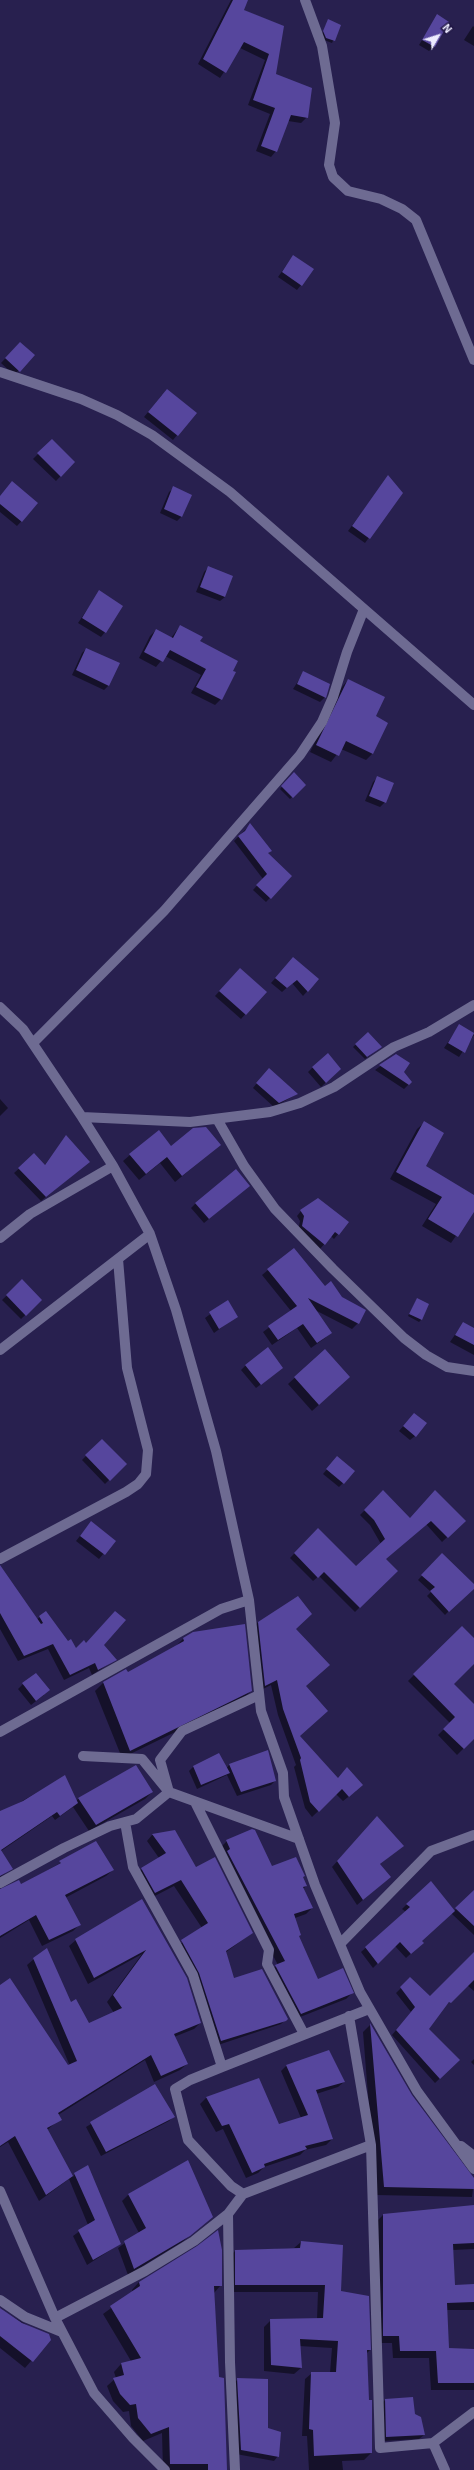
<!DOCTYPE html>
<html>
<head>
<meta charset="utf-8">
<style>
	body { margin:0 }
	#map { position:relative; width:474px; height:2470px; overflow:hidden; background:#28204f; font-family:"Exo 2",sans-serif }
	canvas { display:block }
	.north { position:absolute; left:418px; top:16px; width:40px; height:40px; -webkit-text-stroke:3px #1f1544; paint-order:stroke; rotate:51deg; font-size:11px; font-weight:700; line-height:16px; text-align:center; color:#edecff }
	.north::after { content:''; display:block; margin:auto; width:14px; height:18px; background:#edecff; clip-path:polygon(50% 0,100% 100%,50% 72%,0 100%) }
</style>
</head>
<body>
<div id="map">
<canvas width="474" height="2470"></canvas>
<div class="north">N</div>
</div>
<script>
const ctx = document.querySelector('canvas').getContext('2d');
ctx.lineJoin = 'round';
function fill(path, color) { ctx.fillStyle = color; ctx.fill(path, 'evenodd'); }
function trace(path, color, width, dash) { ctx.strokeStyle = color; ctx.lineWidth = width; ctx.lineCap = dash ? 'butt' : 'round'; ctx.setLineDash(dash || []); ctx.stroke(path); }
fill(new Path2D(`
	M231,0H246L243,10L282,26L275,75L307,117L301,123L288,121L276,151L271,157L256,151L270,114L248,105L265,60L240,48L220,78L198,64Z
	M437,16L434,46L429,51L419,45Z
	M328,20L340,25L332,43L324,40L322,34Z
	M473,26L474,27V46L464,40Z
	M293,256L301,285L297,290L278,277Z
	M20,343L34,355L14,375L1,363Z
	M162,395L195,413L173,440L144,417Z
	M52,440L74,462L56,481L33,459Z
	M388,477L401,493L365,543L348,531Z
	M174,488L182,516L177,521L160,513L169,492Z
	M0,496L37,504L17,526L0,512Z
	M208,568L225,597L220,601L196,592L204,572Z
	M99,592L105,632L101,637L78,623Z
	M180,626L234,673L221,699L215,705L191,693L201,675L165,656L156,667L139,658L150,636L156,630L171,638Z
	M86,649L109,685L104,690L72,675L82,653Z
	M304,672L325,697L320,702L293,689Z
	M348,680L374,717L372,754L366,760L341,749L331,762L310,752L342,687Z
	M294,774L305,785L290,799L280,789Z
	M378,777L385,802L380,807L365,801L373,782Z
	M250,825L267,854L291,876L266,902L253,890L263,879L234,841Z
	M289,963L318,979L303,996L292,983L282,992L271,983Z
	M235,974L265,992L241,1019L215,996Z
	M459,1026L474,1035L459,1057L444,1048Z
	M368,1033L378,1049L365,1059L353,1047Z
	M396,1055L403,1072L411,1082L404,1089L375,1070Z
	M313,1067L335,1074L321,1087L308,1072Z
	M264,1074L297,1094L274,1107L253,1088Z
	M0,1099L8,1108L0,1116Z
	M424,1123V1166L474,1197V1210L451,1243L422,1226L436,1204L390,1179L417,1129Z
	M66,1136L84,1166L41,1201L14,1173L34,1155L44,1166Z
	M171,1147L213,1151L175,1182L160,1163L139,1180L123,1161L130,1155Z
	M244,1190L204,1223L191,1208L196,1203Z
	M301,1211L348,1222L334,1239L331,1236L320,1249L298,1231L300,1221L297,1216Z
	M268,1270L325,1287L358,1323L352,1329L315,1310L330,1333L325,1338L311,1348L297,1328L272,1345L263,1332L291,1311L262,1275Z
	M22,1281L41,1300L21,1319L2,1300Z
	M417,1299L421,1320L419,1322L408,1316Z
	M228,1301L237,1316L214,1333L205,1318Z
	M463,1323L474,1329V1355L450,1342Z
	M325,1350L342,1384L312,1411L288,1384Z
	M246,1365L277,1372L256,1388L241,1370Z
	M414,1414L415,1436L410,1440L399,1431Z
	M102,1440L125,1464L105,1484L82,1460Z
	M333,1462L343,1483L339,1487L323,1474Z
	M383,1492L410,1519L464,1521L442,1542L426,1524L385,1559L396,1571L355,1612L319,1576L313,1581L290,1558L318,1529L356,1568L381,1544L370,1525L360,1515Z
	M87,1527L114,1541L99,1559L76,1541Z
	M442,1554L474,1585L445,1615L427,1596L431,1592L418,1580Z
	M0,1581L36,1620L46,1613L67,1642L75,1649L86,1644L102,1645L116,1659L92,1675L89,1668L64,1680L48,1649L18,1661L0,1629Z
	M258,1622L295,1629L305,1686L298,1737L338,1779L356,1791L343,1801L336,1794L312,1817L305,1808L294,1767L296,1765L278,1715L271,1685L259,1691L253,1628Z
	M462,1627L474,1640V1662L452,1684L474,1705V1738L457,1755L438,1735L450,1723L408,1681Z
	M184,1638L251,1691L243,1699L122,1758L95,1691L103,1683L128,1673L176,1646Z
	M23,1684L44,1695L31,1705L18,1689Z
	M267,1752L275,1781L271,1785L237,1796L227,1775L197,1789L189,1771L193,1767L226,1769L229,1765Z
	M65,1776L76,1801L79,1798L152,1792L145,1799L89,1831L73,1807L55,1820L52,1816L1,1851L11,1869L0,1877V1814Z
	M371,1824L403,1845L379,1865L390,1877L357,1905L332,1867Z
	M175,1831L196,1868L252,1933L226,1952L233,1979L287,2018L281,2024L215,2046L193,1979L176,1947L202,1928L174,1886L149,1899L135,1874L159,1858L147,1841L152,1835Z
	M227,1841L272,1867L302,1877L306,1886L303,1889L312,1908L306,1914L295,1918L298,1937L317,1980L352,1993L346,1999L295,2019L269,1971L278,1965L221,1857V1847Z
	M96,1843L113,1870L106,1876L65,1898L80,1924L73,1931L42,1946L29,1920L0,1938V1894L21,1885Z
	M474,1891V1935L451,1913L421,1941L418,1947L406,1958L395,1946L373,1968L361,1952L406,1912L402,1909L407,1904L454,1911Z
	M142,1900L200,2023L194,2029L174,2037L187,2064L180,2070L154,2082L145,2060L58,2115L60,2119L47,2130L73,2177L75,2174L120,2244L87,2265L73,2236L88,2225L69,2179L39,2201L8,2142L0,2147V1986L68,2067L70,2066L27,1965L34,1959L88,2025L114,2013L107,2002L142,1954L88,1984L69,1946L76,1940Z
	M474,1955V1991L467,1985L445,2006L427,2029L459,2060L435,2083L392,2035L411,2012L396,1993L410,1979L430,1998Z
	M370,2025L411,2095L474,2181L472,2197L376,2195L363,2032Z
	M474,2059V2065L471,2062Z
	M287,2065L344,2082L338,2087L316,2094L332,2139L326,2145L305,2150L300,2155L264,2167L258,2173L246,2178L223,2129L216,2132L200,2104L206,2098L258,2079L279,2125L301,2118L281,2071Z
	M155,2085L173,2117L169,2121L101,2156L86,2127Z
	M129,2194L212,2217L182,2242L128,2275L118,2248L139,2233L122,2201Z
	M474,2209V2249L453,2250L454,2286L474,2285V2310H446L448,2349L474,2350V2390H431L429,2358H393L392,2343H376V2222L383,2215Z
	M301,2242L340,2292L370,2350L366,2354L368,2401H371V2453L364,2460L342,2461L343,2470H309L307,2436H302L305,2379L312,2373H330L332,2348L299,2346L301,2368L294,2374L264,2371V2327L271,2320L317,2319L318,2292H229V2257L235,2251L294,2248Z
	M139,2282L221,2285L214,2293L218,2378L226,2470H163L162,2433L143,2441L131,2426L129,2411L123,2412L113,2401L107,2386L116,2378L114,2372L121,2364L131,2361L103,2314L133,2292L132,2290Z
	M0,2309L50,2339L25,2368L0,2348Z
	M238,2379L267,2429L278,2456L274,2461L236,2454L233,2384Z
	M385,2400L414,2414L424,2435L419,2439L382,2441L381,2404Z`), '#0007');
fill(new Path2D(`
	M233,0H248L244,10L284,26L276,74L312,88L308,118L291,115L277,152L261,146L275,108L253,100L269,54L244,42L226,73L203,59Z
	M437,14L449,22L435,47L422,40Z
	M328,19L341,25L335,41L326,38L323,31Z
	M293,255L314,269L302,286L282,272Z
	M20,342L35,355L20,372L5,358Z
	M167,389L197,413L178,436L148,412Z
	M52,439L75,462L61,477L37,453Z
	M388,475L403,493L370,539L352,526Z
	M12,481L38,503L22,522L0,504V496Z
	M173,486L192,495L182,517L164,509Z
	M208,566L233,576L225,597L200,587Z
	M99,590L123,606L106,633L82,618Z
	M180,625L203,637L200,641L238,661L233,671L236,672L222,700L196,687L206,669L170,650L163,662L144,652L156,629L173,638Z
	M86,648L120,663L109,686L76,670Z
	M303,671L330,684L326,698L297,684Z
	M348,679L385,697L376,716L388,723L373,754L346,741L339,756L316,745Z
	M294,772L306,785L293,798L281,786Z
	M377,776L394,783L386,803L369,796Z
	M250,823L272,851L268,853L292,876L271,899L256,885L267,874L238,836L245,831Z
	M293,957L319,979L308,992L297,980L287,988L275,978Z
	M240,968L267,992L246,1015L219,991Z
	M459,1024L474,1033L465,1053L448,1043Z
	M368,1032L382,1047L367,1057L355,1044Z
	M328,1053L341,1069L326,1083L312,1067Z
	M396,1054L410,1063L404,1072L412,1082L409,1085L379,1065Z
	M269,1068L298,1094L279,1103L256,1083Z
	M424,1121L444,1133L426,1166L474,1195V1212L458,1237L428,1219L442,1197L396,1172Z
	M206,1127L221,1145L182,1176L167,1157L146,1174L129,1154L159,1130L171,1146L193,1128Z
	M66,1135L90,1162L46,1197L18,1168L34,1153L45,1165Z
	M236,1169L250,1186L209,1219L195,1203Z
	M318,1198L349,1222L339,1235L335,1232L325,1245L302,1226L304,1216L300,1210Z
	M294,1248L325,1286L331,1281L342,1297L366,1310L359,1324L308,1298L332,1333L317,1343L303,1324L278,1340L268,1326L297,1306L267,1269Z
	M22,1279L42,1300L26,1316L6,1295Z
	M417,1298L429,1304L422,1320L409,1314Z
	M228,1300L238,1317L219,1329L209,1312Z
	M463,1322L474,1328V1345L455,1335Z
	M268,1347L283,1368L261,1385L245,1365Z
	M325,1349L350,1377L319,1405L294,1377Z
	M414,1413L427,1423L416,1437L403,1426Z
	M102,1439L127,1464L110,1481L85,1455Z
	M337,1456L355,1471L344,1484L326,1469Z
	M383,1490L410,1518L435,1490L466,1521L448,1538L431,1521L386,1559L398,1571L360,1608L324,1572L318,1578L294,1553L318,1528L356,1566L385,1539L374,1520L364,1510Z
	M91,1521L116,1541L105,1555L80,1536Z
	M442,1553L474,1584V1589L449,1612L430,1591L435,1587L421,1575Z
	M0,1565L41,1624L43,1623L39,1616L46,1611L68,1641L71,1639L76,1648L84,1640L86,1643L115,1611L126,1620L104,1645L117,1660L98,1670L95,1663L70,1675L53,1644L24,1656L0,1613Z
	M298,1596L312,1614L296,1629L330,1665L306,1686L328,1711L300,1736L338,1778L347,1767L363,1785L349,1797L342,1789L319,1812L310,1802L300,1760L301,1758L283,1709L277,1680L265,1686L258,1622Z
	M245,1624L252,1691L130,1751L103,1682L126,1669L128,1672L184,1641L183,1638L193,1632Z
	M462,1626L474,1638V1664L454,1684L474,1704V1739L464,1749L443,1729L455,1717L413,1674Z
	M36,1673L50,1690L36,1701L22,1683Z
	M268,1750L276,1781L241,1792L229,1764Z
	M219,1753L230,1773L201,1785L193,1766Z
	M136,1765L153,1792L96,1825L78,1798Z
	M65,1775L78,1803L60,1816L57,1812L1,1850L13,1869L0,1876V1811L23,1801Z
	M377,1816L404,1846L380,1864L391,1877L363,1900L337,1861Z
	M252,1829L255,1830L272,1866L296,1857L305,1876L303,1877L307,1886L303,1887L313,1908L294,1914L301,1935L299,1936L318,1979L343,1968L354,1993L301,2014L275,1965L285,1961L227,1851L230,1849L226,1840Z
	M175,1830L196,1867L215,1857L253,1933L226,1951L234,1978L262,1969L288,2019L286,2021L221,2041L199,1973L181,1940L208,1923L181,1880L155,1893L141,1868L166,1853L152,1834Z
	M96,1841L114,1870L65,1895L81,1925L49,1940L36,1915L0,1936V1889L19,1880L21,1884L61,1863L59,1861Z
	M431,1881L455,1911L422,1941L424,1943L411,1954L400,1942L378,1964L365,1947L410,1907L406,1904Z
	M474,1890V1926L455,1908Z
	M142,1899L187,1978L201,2023L174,2034L188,2064L161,2076L151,2055L58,2113L62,2120L47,2128L73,2176L46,2195L15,2136L0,2146V1985L10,1978L68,2065L77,2061L33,1958L47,1948L71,2002L76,1999L89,2023L122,2008L113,1995L146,1950L94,1978L75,1939Z
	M474,1952V1980L451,2003L449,2002L429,2029L460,2060L440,2079L396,2030L415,2007L400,1987L410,1977L430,1996Z
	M370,2023L412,2095L474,2178V2189L384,2187Z
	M329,2050L345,2082L316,2090L333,2139L305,2146L307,2149L264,2164L265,2167L252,2173L229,2124L222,2126L206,2097L259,2078L279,2124L308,2115L286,2065Z
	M155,2084L175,2117L106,2152L90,2122Z
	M188,2160L213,2217L190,2236L134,2269L124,2241L146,2228L128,2194Z
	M88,2165L121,2244L93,2260L78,2230L95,2220L74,2173Z
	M474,2205V2243L453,2244L455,2285L474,2284V2302L447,2303L449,2348L474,2349V2383H438L436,2351H400L399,2336H383V2214Z
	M218,2230L222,2250V2286H214L219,2377L224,2378L227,2470H208V2464H170L169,2427L151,2434L138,2418L136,2404L130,2405L120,2394L113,2378L124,2375L121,2363L141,2358L110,2306L140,2286L139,2282L197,2246Z
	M301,2241L343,2245L341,2291L369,2296L371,2350H367L369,2400H372V2453L314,2456L313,2430L309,2429L311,2372H336L338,2341L300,2339L302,2368L271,2365L270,2319L323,2318L325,2285H235V2250L300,2248Z
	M0,2308L22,2323L49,2334L51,2340L33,2362L0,2336Z
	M237,2378L268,2379V2428L281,2432L279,2457L241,2450Z
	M413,2397L415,2414L421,2417L425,2435L386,2437L385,2399Z`), '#56469d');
trace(new Path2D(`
	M305,0L322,46L335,123L329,165L333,177L348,191L381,199L402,209L416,220L474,360
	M0,372L81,399L117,415L152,435L230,492L474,705
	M0,1007L23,1029L82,1117L113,1166L150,1234L176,1310L216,1451L249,1600L261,1711L283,1773L284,1797L315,1885L360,1992L417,2091L474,2169
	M33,1043L164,911L300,755L322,722L333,697L347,652L364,609
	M82,1117L190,1122L270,1112L300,1103L334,1087L394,1047L429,1032L474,1005
	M217,1119L244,1166L275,1209L333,1269L404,1338L426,1355L447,1367L474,1371
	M0,1238L30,1214L113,1166
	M0,1350L150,1234
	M0,1559L126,1492L138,1484L146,1474L148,1450L127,1368L118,1259
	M0,1732L221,1609L249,1600
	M83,1756L142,1759L169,1792L299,1839
	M195,1802L269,1950L267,1964L304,2034
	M125,1822L133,1867L193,1975L222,2067L369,2009
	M0,1883L64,1848L110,1826L136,1819L169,1792L160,1760L182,1731L259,1695
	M340,1944L431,1851L474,1835
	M222,2067L190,2080L175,2089L188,2140L231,2186L243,2194
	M371,2145L380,2448L433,2443
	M461,2146L474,2156
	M0,2191L55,2318L94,2393L133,2438L165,2470
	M228,2214L230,2362L235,2470
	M0,2300L25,2317L62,2332
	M55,2318L145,2271L194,2241L228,2214L243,2194L371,2145L349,2016
	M445,2470L433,2443L474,2412`), '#6e6b92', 10);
</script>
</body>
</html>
